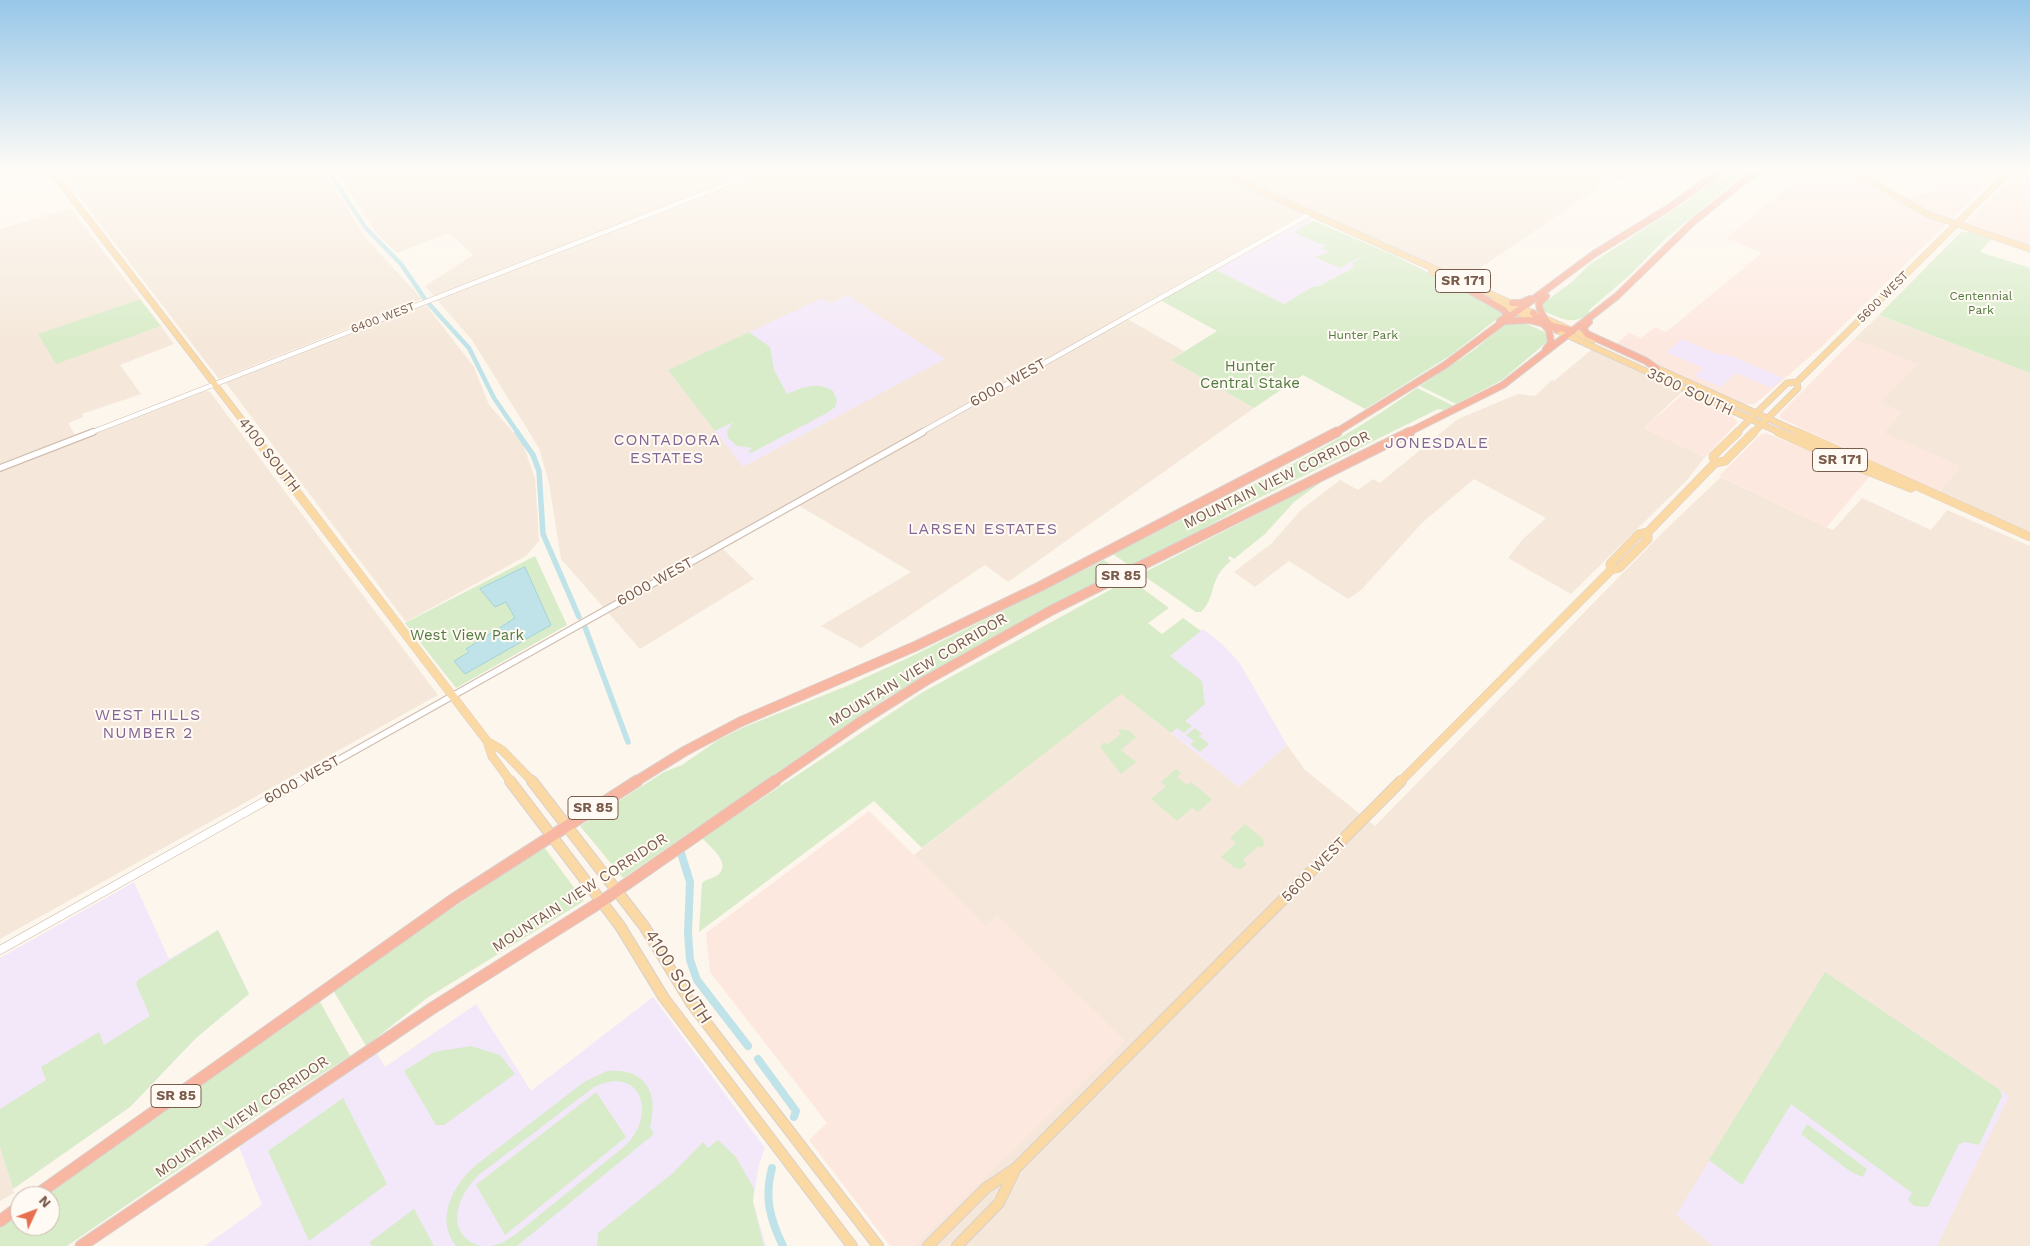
<!DOCTYPE html>
<html>
<head>
<meta charset="utf-8">
<style>
	body { margin:0 }
	#map { position:relative; width:2030px; height:1246px; overflow:hidden; background:#fdf6ec; font-family:"Work Sans",sans-serif }
	canvas { display:block }
	.north { position:absolute; left:10px; top:1186px; width:50px; height:50px; box-sizing:border-box; background:#fffaf3; border:1px solid #cabbb1; border-radius:50%; rotate:47deg; font-size:14px; font-weight:700; line-height:20px; text-align:center; color:#7a5c4d }
	.north::after { content:''; display:block; margin:auto; width:18px; height:22px; background:#e76f51; clip-path:polygon(50% 0,100% 100%,50% 72%,0 100%) }
</style>
</head>
<body>
<div id="map">
<canvas width="2030" height="1246"></canvas>
<div class="north">N</div>
</div>
<script>
const ctx = document.querySelector('canvas').getContext('2d');
ctx.lineJoin = 'round';
function fill(path, color) { ctx.fillStyle = color; ctx.fill(path, 'evenodd'); }
function trace(path, color, width, dash) { ctx.strokeStyle = color; ctx.lineWidth = width; ctx.lineCap = dash ? 'butt' : 'round'; ctx.setLineDash(dash || []); ctx.stroke(path); }
function label(font, color, halo, rows, align = 'center') {
  ctx.font = font + ' "Work Sans",sans-serif'; ctx.lineWidth = 4; ctx.setLineDash([]); ctx.textBaseline = 'middle'; ctx.strokeStyle = halo; ctx.fillStyle = color; for (const [text, x, y, turn = 0] of rows) {
    ctx.save(); ctx.translate(x, y); ctx.rotate((+turn || 0) * Math.PI / 180); ctx.textAlign = isNaN(turn) ? turn : align; if (halo) ctx.strokeText(text, 0, 0); ctx.fillText(text, 0, 0); ctx.restore();
  }
}
fill(new Path2D(`
	M58,169H323L365,237L422,299L219,379Z
	M334,169H1647L1629,182L1614,177L1461,281L1306,212L1122,316L1184,351L1171,360L1254,408L1008,582L985,565L861,648L821,626L911,572L798,505L723,549L754,579L640,649L561,559L549,483L539,448L472,340L425,286L473,255L449,233L397,253L378,235Z
	M70,208L140,299L39,334L56,363L161,326L174,344L120,365L141,394L82,414L83,417L68,423L75,435L0,464V229Z
	M426,305L474,367L489,405L522,442L535,478L539,541L526,556L406,622L226,383Z
	M1879,315L2030,373V532L1939,492L1959,466L1883,433L1880,403L1854,339Z
	M1596,346L1687,387L1644,428L1705,457L1687,480L1571,594L1508,558L1523,539L1546,518L1474,479L1422,523L1361,590L1348,599L1289,561L1255,587L1234,572L1272,543L1301,510L1340,480L1358,490L1373,479L1380,483L1458,419L1518,394L1535,396L1552,380L1554,381Z
	M206,391L210,392L438,695L0,939V471Z
	M1721,477L1833,530L1862,498L1931,530L1947,510L2030,546V1246H895L997,916L986,927L914,855L1119,692L1239,787L1287,745L1305,770L1375,826L1662,533Z
	M0,1147L14,1193L0,1201Z`), '#f5e8da');
fill(new Path2D(`
	M1809,169H1845L1892,199L1931,192L1938,187L1933,177L1915,169H2002L1820,348L1755,404H1743L1614,346L1629,333L1641,338L1655,327L1666,332L1762,253L1726,238Z
	M2022,169H2030V246L1964,224Z
	M1854,339L1918,364L1880,402L1902,412L1884,433L1960,466L1939,492L1780,418V414Z
	M1683,394L1732,416L1738,422L1705,457L1644,428Z
	M1766,433L1870,476L1827,527L1719,476L1761,434Z
	M869,811L986,926L998,916L1125,1041L915,1246H890L809,1140L827,1123L710,972L706,933Z`), '#fde8e0');
fill(new Path2D(`
	M1309,219L1375,248L1353,268L1319,286L1312,287L1284,304L1216,270Z
	M847,295L945,359L743,467L668,370L822,298L830,303Z
	M1682,339L1717,354L1729,355L1783,378L1772,388L1736,373L1720,387L1695,376L1703,368L1666,352Z
	M1203,629L1221,643L1239,662L1287,745L1239,787L1122,694Z
	M134,882L169,959L218,930L249,994L196,1038L130,1107L13,1189L0,1147V958Z
	M1825,972L2009,1096L1937,1246H1713L1676,1215Z
	M653,997L765,1148L759,1164L753,1202L766,1246H205L262,1205L239,1147L376,1052L385,1067L476,1004L531,1091Z`), '#f3e8fa');
fill(new Path2D(`
	M1731,169H1750L1664,240L1632,273L1589,310V314C1572,326 1560,318 1542,310V304L1546,298L1549,299L1572,282L1590,264L1674,210Z
	M1314,221L1391,254L1500,308L1503,314L1451,355L1365,409L1303,375L1254,408L1171,360L1217,331L1160,300L1216,270L1284,304L1312,287L1319,286L1353,268V263L1370,252L1340,268L1315,257L1329,252L1322,248L1326,244H1319L1294,232Z
	M1961,232H1969L1991,239L1980,252L2030,268V373L1879,315Z
	M140,299L161,326L56,364L38,334Z
	M1520,321L1547,333L1548,341L1502,380L1456,404L1420,386L1474,350L1504,325Z
	M749,332L770,347L774,370L787,394C803,387 817,381 833,391L837,400L835,407L827,413L751,453L748,451L753,448L737,446L728,438L727,431L733,422L715,431L668,370Z
	M1417,388L1454,406L1444,410L1438,409L1253,501L1133,568L1113,554C1215,502 1324,455 1417,388Z
	M1324,480L1294,502L1265,534L1234,559L1230,556L1228,558L1231,561C1207,580 1218,595 1201,612H1196L1141,574Z
	M535,556L567,625L456,688L405,623Z
	M1104,560L1122,573L1065,598L886,698L623,878L580,826L664,772L682,765L718,740L742,728L847,686L910,657Z
	M1130,579L1169,608L1148,623L1162,634L1183,618L1201,631L1170,656L1202,681L1205,704L1185,721L1192,726L1184,733L1177,728L1171,733L1121,694L922,848L874,801L699,932L702,883C707,878 714,879 719,874C731,862 709,846 702,838L923,692Z
	M1195,728L1202,734L1199,736L1209,744L1200,752L1190,744L1194,741L1186,735Z
	M1120,729L1128,730L1136,737L1121,750L1136,762L1121,774L1100,747L1104,742L1107,745L1121,734L1118,731Z
	M1176,769L1181,773L1177,777L1187,785L1191,782L1212,799L1198,812L1192,808L1177,821L1151,799L1166,786L1161,782Z
	M1245,824L1262,838L1265,844L1261,848L1258,846L1243,860L1247,864L1241,869L1235,868L1221,857L1236,843L1230,838Z
	M544,847L584,901L427,998L366,1046L333,990C402,940 474,895 544,847Z
	M218,930L249,994L196,1038L130,1107L13,1189L0,1147V1109L46,1080L41,1067L99,1032L104,1045L150,1016L136,984L138,980Z
	M1825,972L2000,1090L2002,1096L1979,1145L1965,1142L1959,1144L1928,1207L1914,1206L1908,1200L1912,1193L1791,1104L1742,1185L1709,1160Z
	M319,1000L350,1056L274,1104L67,1246H0V1227L20,1213V1226H50V1196H44Z
	M471,1046L500,1055L515,1074L444,1125H436L404,1071L434,1052Z
	M607,1071C646,1068 659,1092 650,1127L654,1134L517,1246H490L502,1243L516,1234L625,1146C658,1115 641,1064 594,1087L480,1174C458,1193 442,1235 481,1246H456C434,1219 454,1184 476,1165L584,1082Z
	M596,1092L626,1137L505,1235L476,1185Z
	M343,1098L387,1184L309,1241L268,1151Z
	M1807,1124L1867,1169L1863,1177L1851,1172L1801,1134Z
	M718,1140L736,1157L754,1189L753,1202L764,1246H597L598,1233L673,1173L703,1142L708,1148Z
	M414,1209L434,1246H372L370,1242Z`), '#d8ecc9');
const water = new Path2D(`
	M525,567L551,625L465,674L454,661L469,652L466,649L515,618L506,602L495,607L480,589Z`);
fill(water, '#bfe3e8');
trace(water, '#a5d3da', 1);
trace(new Path2D(`
	M327,169L365,227L401,264L425,299
	M429,304L469,348L494,398L518,433`), '#bfe3e8', 4.5);
trace(new Path2D(`
	M517,432L533,455L539,471L543,534L579,617
	M585,627L628,742`), '#bfe3e8', 5.5);
trace(new Path2D(`
	M681,853L690,882L688,934L690,960L697,980L748,1046
	M758,1059L796,1111L794,1117
	M772,1168C764,1198 770,1219 783,1246`), '#bfe3e8', 8);
const minorFar2 = new Path2D(`
	M90,433L766,169
	M920,433L1310,214`);
const minorFar1 = new Path2D(`
	M0,468L93,432
	M299,782L923,432`);
const minor = new Path2D(`
	M0,950L301,781`);
const majorFar2 = new Path2D(`
	M50,169L252,433
	M1212,169L1593,340
	M1850,169L1925,213L2030,249
	M1432,272L1476,293
	M1493,301L1537,321
	M1552,328L1781,433
	M1652,366L1800,433
	M1736,433L1787,383L1797,382L2012,169
	M1753,433L1798,388L1797,382`);
const majorFar1 = new Path2D(`
	M251,432L487,741L492,756L511,782
	M1778,432L1840,460L1911,488
	M1797,432L2030,537
	M1715,463L1713,456L1738,432
	M1611,570L1610,564L1639,534L1648,532L1715,463L1725,461L1754,432
	M487,741L502,750L533,782
	M1400,782L1611,570L1619,568L1648,539V532`);
const major = new Path2D(`
	M510,781L620,926L664,998L852,1246
	M532,781L644,926L691,1003L878,1246
	M928,1246L986,1188L1016,1168L1401,781
	M957,1246L999,1203L1015,1170`);
const highwayFar2 = new Path2D(`
	M1469,290L1504,310L1507,316L1500,321
	M1546,296L1539,303C1539,315 1547,323 1557,330
	M1512,303H1521L1530,299
	M1533,313L1549,330L1551,343L1546,349
	M1507,321L1530,320L1573,331
	M1589,322L1583,328L1587,334L1646,361L1657,369
	M1335,433L1445,365L1594,254L1667,209L1723,169
	M1407,433L1503,385L1617,296L1694,221L1759,169`);
const highwayFar1 = new Path2D(`
	M635,782L685,751L740,722L916,646L1041,586L1337,432
	M773,782L860,722L925,681L1052,610L1410,432`);
const highway = new Path2D(`
	M35,1196L454,899L637,781
	M0,1221L20,1206
	M81,1246L431,1009L602,901L775,781`);
trace(minorFar2, '#d1beb0', 5.5);
trace(minorFar1, '#d1beb0', 8);
trace(minor, '#d1beb0', 9);
trace(majorFar2, '#dad1cd', 7);
trace(majorFar1, '#dad1cd', 9);
trace(major, '#dad1cd', 12);
trace(highwayFar2, '#dad1cd', 8);
trace(highwayFar1, '#dad1cd', 11);
trace(highway, '#dad1cd', 13);
trace(minorFar2, '#fff', 4.5);
trace(minorFar1, '#fff', 5.5);
trace(minor, '#fff', 8);
trace(majorFar2, '#fbd9a5', 5.5);
trace(majorFar1, '#fbd9a5', 8);
trace(major, '#fbd9a5', 10);
trace(highwayFar2, '#f7b7a3', 6);
trace(highwayFar1, '#f7b7a3', 9);
trace(highway, '#f7b7a3', 11);
const sky = ctx.createLinearGradient(0, 0, 0, 344);
sky.addColorStop(0, '#97c7e8');
sky.addColorStop(0.49, '#fefbf6');
sky.addColorStop(1, '#fefbf600');
ctx.fillStyle = sky;
ctx.fillRect(0, 0, 2030, 344);
label('12px', '#537a41', '#fffaf3', [
	["Centennial",1981,296],
	["Park",1981,310],
	["Hunter Park",1363,335]
]);
label('12px', '#7a5c4d', '#fffaf3', [
	["5600 WEST",1883,297,-45],
	["6400 WEST",383,318,-21]
]);
for (const [x, y, w] of [
	[1463,281,55],
	[1840,460,55],
	[1121,576,50],
	[593,808,50],
	[176,1096,50]
]) { const box = new Path2D(); box.roundRect(x - w / 2, y - 11.5, w, 23, 4); ctx.fillStyle = '#fffaf3'; ctx.fill(box); trace(box, '#7a5c4d', 1); }
label('bold 14px', '#7a5c4d', null, [
	["SR 171",1463,281],
	["SR 171",1840,460],
	["SR 85",1121,576],
	["SR 85",593,808],
	["SR 85",176,1096]
]);
label('15px', '#537a41', '#fffaf3', [
	["Hunter",1250,367],
	["Central Stake",1250,384],
	["West View Park",467,636]
]);
label('15px', '#7a5c4d', '#fffaf3', [
	["6000 WEST",1008,383,-29],
	["3500 SOUTH",1690,392,25],
	["4100 SOUTH",269,455,52],
	["MOUNTAIN VIEW CORRIDOR",1277,480,-26],
	["6000 WEST",655,582,-29],
	["MOUNTAIN VIEW CORRIDOR",918,670,-31],
	["6000 WEST",302,780,-29],
	["5600 WEST",1314,870,-45],
	["MOUNTAIN VIEW CORRIDOR",580,893,-33],
	["MOUNTAIN VIEW CORRIDOR",242,1117,-34]
]);
ctx.letterSpacing = '1px';
label('16px', '#846695', '#fffaf3', [
	["CONTADORA",667,440],
	["ESTATES",667,458],
	["JONESDALE",1437,443],
	["LARSEN ESTATES",983,529],
	["WEST HILLS",148,715],
	["NUMBER 2",148,733]
]);
ctx.letterSpacing = '0px';
label('18px', '#7a5c4d', '#fffaf3', [
	["4100 SOUTH",678,977,57]
]);
</script>
</body>
</html>
